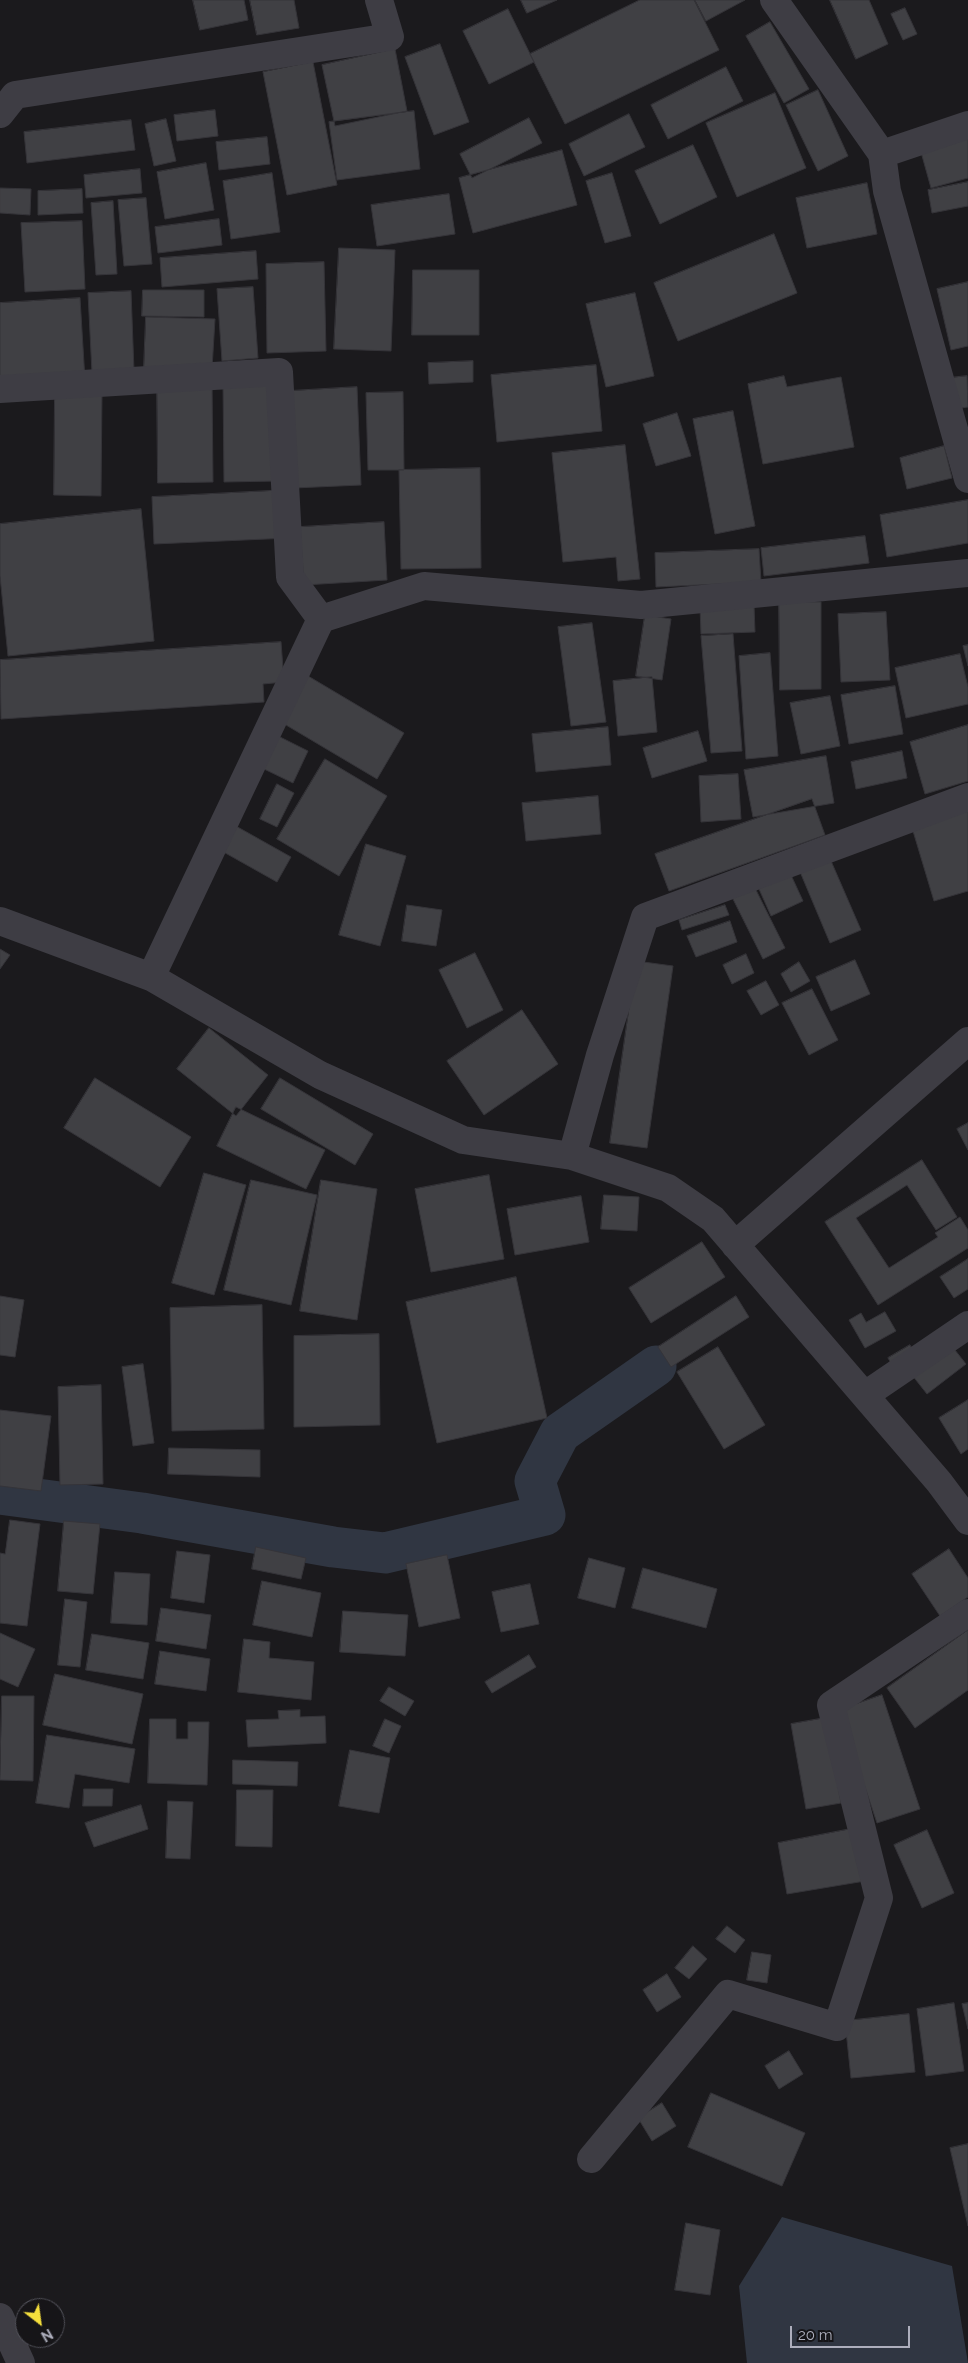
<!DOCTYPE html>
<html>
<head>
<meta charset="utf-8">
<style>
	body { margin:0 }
	#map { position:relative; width:968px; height:2363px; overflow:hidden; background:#1b1a1d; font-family:Raleway,sans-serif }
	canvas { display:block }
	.north { position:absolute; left:15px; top:2298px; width:50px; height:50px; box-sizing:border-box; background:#161518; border:1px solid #52525a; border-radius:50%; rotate:150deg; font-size:14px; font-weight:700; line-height:20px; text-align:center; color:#adaebc }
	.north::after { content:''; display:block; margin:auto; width:18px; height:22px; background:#f4de3c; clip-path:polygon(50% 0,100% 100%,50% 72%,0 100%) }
	.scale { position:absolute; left:790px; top:2326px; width:120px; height:22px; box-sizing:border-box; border:2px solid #adaebc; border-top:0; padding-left:6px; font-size:15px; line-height:18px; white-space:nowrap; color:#adaebc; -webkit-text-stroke:4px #161518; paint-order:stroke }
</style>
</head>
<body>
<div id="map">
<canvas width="968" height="2363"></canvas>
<div class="north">N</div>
<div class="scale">20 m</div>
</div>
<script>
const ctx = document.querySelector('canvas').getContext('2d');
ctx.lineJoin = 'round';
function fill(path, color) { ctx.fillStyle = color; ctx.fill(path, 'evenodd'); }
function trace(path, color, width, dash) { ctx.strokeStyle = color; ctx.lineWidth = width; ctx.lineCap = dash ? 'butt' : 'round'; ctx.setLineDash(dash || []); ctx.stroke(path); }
fill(new Path2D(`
	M782,2217L952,2266L968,2363H747L739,2286Z`), '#303642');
trace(new Path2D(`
	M0,1494L142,1513L333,1547L385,1553L545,1515L535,1481L560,1433L656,1366`), '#303642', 41);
const building = new Path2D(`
	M193,0H244L248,20L200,30Z
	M250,0H294L299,28L257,35Z
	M521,0H557L527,13Z
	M640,0H694L719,50L565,124L530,54Z
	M695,0H745L706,21Z
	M830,0H869L888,44L856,59Z
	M905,8L917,34L903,40L891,14Z
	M508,9L534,62L489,84L463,31Z
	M770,22L809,89L784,103L746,36Z
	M440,44L469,122L434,135L405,57Z
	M395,49L407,111L335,126L322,65Z
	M313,62L337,185L287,195L263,72Z
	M726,67L743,101L668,139L651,105Z
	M818,90L848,156L818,171L786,105Z
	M775,93L806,168L737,197L706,123Z
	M215,110L218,136L177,141L174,115Z
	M414,111L420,169L337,180L329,122Z
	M629,114L645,147L584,176L569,144Z
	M529,118L542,143L472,178L460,154Z
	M166,119L176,161L154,166L145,124Z
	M131,120L135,150L27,163L24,132Z
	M267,137L270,164L219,170L216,142Z
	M968,139V178L931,188L921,152Z
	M693,145L717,197L660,224L635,171Z
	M562,150L577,205L473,233L459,178Z
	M206,163L214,210L165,219L157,172Z
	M140,169L142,193L86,198L84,175Z
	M272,173L280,232L231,239L223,181Z
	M612,173L631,236L605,243L586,181Z
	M968,182V206L932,213L928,190Z
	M867,183L877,234L807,248L796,198Z
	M0,188L31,189L30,215L0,213Z
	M82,189L83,213L38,215V191Z
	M449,194L455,234L377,246L371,205Z
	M146,198L152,264L124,266L118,200Z
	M113,201L117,274L96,275L91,203Z
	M219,219L222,245L158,253L155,227Z
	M82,221L85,289L25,292L21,223Z
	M774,234L797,293L678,341L654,283Z
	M339,248L395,250L391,351L334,349Z
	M256,251L258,279L162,287L160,258Z
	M324,262L326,351L267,353L266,264Z
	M413,270H479V335H412Z
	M968,282V346L951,350L937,289Z
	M253,287L258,358L222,361L217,289Z
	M143,290H204V317L142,316Z
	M131,291L134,371L92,373L88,293Z
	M635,293L654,376L606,387L586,304Z
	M80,298L85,380L0,386V303Z
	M146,317L215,319L212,369L144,367Z
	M473,361V382L429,384L428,363Z
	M596,365L602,431L497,442L491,375Z
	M784,376L787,387L841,377L854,447L763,464L748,384Z
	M967,376L968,407L954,409L949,378Z
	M276,381L277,481L224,482L223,382Z
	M157,382H212L213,482L158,483Z
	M357,387L361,485L294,488L290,391Z
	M55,392H102L101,496L54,495Z
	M403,392L404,470H368L366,393Z
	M733,411L755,526L715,534L693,419Z
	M677,413L691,456L656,466L643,424Z
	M625,445L640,579L618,581L616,557L563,562L552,453Z
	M944,446L952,478L907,489L900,458Z
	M480,468L481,568L401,569L399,470Z
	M288,490L289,538L154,544L152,497Z
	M968,500V543L887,557L880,515Z
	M141,509L154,641L8,656L0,576V524Z
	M384,522L387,580L304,585L300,527Z
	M865,536L869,563L764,576L761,548Z
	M759,549L761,582L656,587L655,553Z
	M779,602H821V689L780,690Z
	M754,605L755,632L701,634L700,607Z
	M886,612L890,680L841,682L838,614Z
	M645,615L671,619L662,680L636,676Z
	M592,623L606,722L571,726L558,627Z
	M733,634L742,751L711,753L701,636Z
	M281,642L284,682L263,684L264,702L1,719L0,660Z
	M968,645V666L963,646Z
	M770,653L778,756L746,759L739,656Z
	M960,654L968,687V704L906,718L895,668Z
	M308,676L404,733L377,779L281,722Z
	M652,677L657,732L618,736L613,681Z
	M895,686L903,734L849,744L841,695Z
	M830,696L840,746L801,754L790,703Z
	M968,725V781L925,794L910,742Z
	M608,727L611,765L536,772L532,734Z
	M698,731L707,761L652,778L643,748Z
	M278,736L308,751L293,783L262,768Z
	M902,751L907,778L856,789L851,762Z
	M826,756L834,803L753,817L744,770Z
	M325,759L387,796L339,876L277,839Z
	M738,774L741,819L701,822L699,776Z
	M277,784L294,793L277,827L260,819Z
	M598,796L601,834L526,841L522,803Z
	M812,799L825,835L669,891L655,854Z
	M968,804V891L934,901L910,821Z
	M234,825L291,857L277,882L220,850Z
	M366,844L406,856L380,946L339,935Z
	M828,854L861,930L830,943L798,867Z
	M791,875L803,901L771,916L759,889Z
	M753,884L785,948L763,959L731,895Z
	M407,905L442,910L436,946L402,941Z
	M725,905L729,915L682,930L679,920Z
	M730,921L737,942L696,957L687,936Z
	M0,949L10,955L0,969Z
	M475,953L503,1010L467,1028L439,970Z
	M746,954L754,973L732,984L723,965Z
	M855,960L870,994L831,1011L816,977Z
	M636,961L673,966L647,1148L610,1143Z
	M799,962L810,981L791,992L781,974Z
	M766,981L779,1005L761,1015L747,991Z
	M812,989L838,1040L809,1055L782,1003Z
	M522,1010L558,1064L484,1115L447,1061Z
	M209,1028L268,1075L236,1116L177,1069Z
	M95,1078L191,1137L160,1187L64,1128Z
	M280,1078L373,1134L355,1165L261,1109Z
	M236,1107L325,1150L306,1189L217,1146Z
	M968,1123V1150L957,1129Z
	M922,1160L957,1217L936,1230L907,1185L856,1218L889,1268L938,1237L935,1233L960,1217L968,1230V1248L878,1305L825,1222Z
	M204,1173L246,1185L214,1295L172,1283Z
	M489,1175L504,1259L431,1272L415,1189Z
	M251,1180L317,1195L291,1305L224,1290Z
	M321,1180L377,1189L357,1320L300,1311Z
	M604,1195L639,1197L637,1231L601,1229Z
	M581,1196L589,1242L515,1255L507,1209Z
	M702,1242L725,1277L651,1323L629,1288Z
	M968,1259V1289L954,1298L940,1277Z
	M516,1277L547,1418L437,1443L406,1302Z
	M0,1296L24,1300L15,1357L0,1355Z
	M736,1296L749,1317L671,1367L658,1347Z
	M262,1305L264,1429L172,1431L170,1308Z
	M885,1312L896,1331L865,1348L849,1320L861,1313L866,1322Z
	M379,1334L380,1425L294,1427V1336Z
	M910,1345L917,1357L895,1370L888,1358Z
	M951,1345L966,1364L927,1394L912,1375Z
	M718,1347L765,1425L724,1449L677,1372Z
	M143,1364L154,1443L133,1446L122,1367Z
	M101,1385L103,1484L60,1485L58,1387Z
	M968,1400V1449L961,1454L939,1418Z
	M0,1410L51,1416L41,1491L0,1486Z
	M169,1448L260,1450V1477L168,1474Z
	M10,1520L40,1524L27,1626L0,1623V1553L5,1554Z
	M64,1521L100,1524L93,1594L58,1591Z
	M256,1547L306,1558L301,1579L252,1569Z
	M949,1549L968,1578V1597L940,1616L912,1574Z
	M177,1551L210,1555L204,1603L171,1598Z
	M447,1555L460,1618L419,1627L406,1564Z
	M589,1558L625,1568L615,1608L578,1598Z
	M643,1568L717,1589L706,1628L632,1608Z
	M115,1572L150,1574L147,1625L111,1623Z
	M262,1581L321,1593L312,1637L253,1625Z
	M530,1584L539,1624L501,1632L492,1592Z
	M65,1599L87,1602L80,1667L58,1665Z
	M161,1608L211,1615L206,1649L156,1641Z
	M343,1611L408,1615L405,1656L340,1652Z
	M968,1630V1690L915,1728L887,1688Z
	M0,1633L35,1649L18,1687L0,1679Z
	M92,1634L149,1643L143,1679L86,1670Z
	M244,1639L270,1642L269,1658L314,1662L311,1700L238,1692Z
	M160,1651L210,1659L206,1691L155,1684Z
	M529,1655L536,1667L492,1693L485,1682Z
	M55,1674L143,1694L132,1744L43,1725Z
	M389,1687L414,1701L405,1716L380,1701Z
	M882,1695L920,1809L877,1823L839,1710Z
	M2,1696H34L33,1781L0,1780Z
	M300,1710V1717L325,1716L326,1743L248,1747L246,1720L279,1719L278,1711Z
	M825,1718L841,1803L806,1809L791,1724Z
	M150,1719H176V1739H188V1722H209L207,1785L148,1783Z
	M385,1719L401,1726L389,1753L373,1746Z
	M47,1735L135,1749L129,1783L75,1774L69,1808L36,1803Z
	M350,1750L390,1758L379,1813L339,1806Z
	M233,1760L298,1762L297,1786L233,1784Z
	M84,1789H113L112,1806H83Z
	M237,1790H273L272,1847L236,1846Z
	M168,1801L193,1802L190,1859L166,1858Z
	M141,1805L148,1829L94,1847L85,1823Z
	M856,1828L865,1881L787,1894L778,1843Z
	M927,1830L954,1893L922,1908L894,1845Z
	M727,1926L745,1940L735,1953L716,1939Z
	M693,1946L707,1959L689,1979L675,1968Z
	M752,1952L771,1955L767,1983L747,1980Z
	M667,1974L681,1997L657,2012L643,1990Z
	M954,2003L964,2071L926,2076L917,2009Z
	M968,2003V2029L962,2004Z
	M909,2014L915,2072L851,2078L845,2021Z
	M789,2051L803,2074L779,2089L765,2066Z
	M711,2093L805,2133L782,2186L688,2147Z
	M662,2103L676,2126L652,2141L638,2118Z
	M968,2144V2226L950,2148Z
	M686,2223L720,2230L710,2295L675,2290Z`);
fill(building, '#404044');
trace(building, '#353439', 1);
trace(new Path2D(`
	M774,0L882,154L887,191L968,479
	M0,114L15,95L390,37L379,0
	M882,154L968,125
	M0,389L279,372L290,577L321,619
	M0,921L151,977L320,1075L463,1140L572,1156L668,1188L713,1219L939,1482L968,1521
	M151,977L321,619L424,586L641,605L968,573
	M572,1156L600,1055L645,917L968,797
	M735,1245L968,1041
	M865,1395L968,1325
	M591,2159L728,1994L837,2027L879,1898L831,1705L968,1613
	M0,2317L21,2363`), '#3e3d44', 28);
</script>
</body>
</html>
